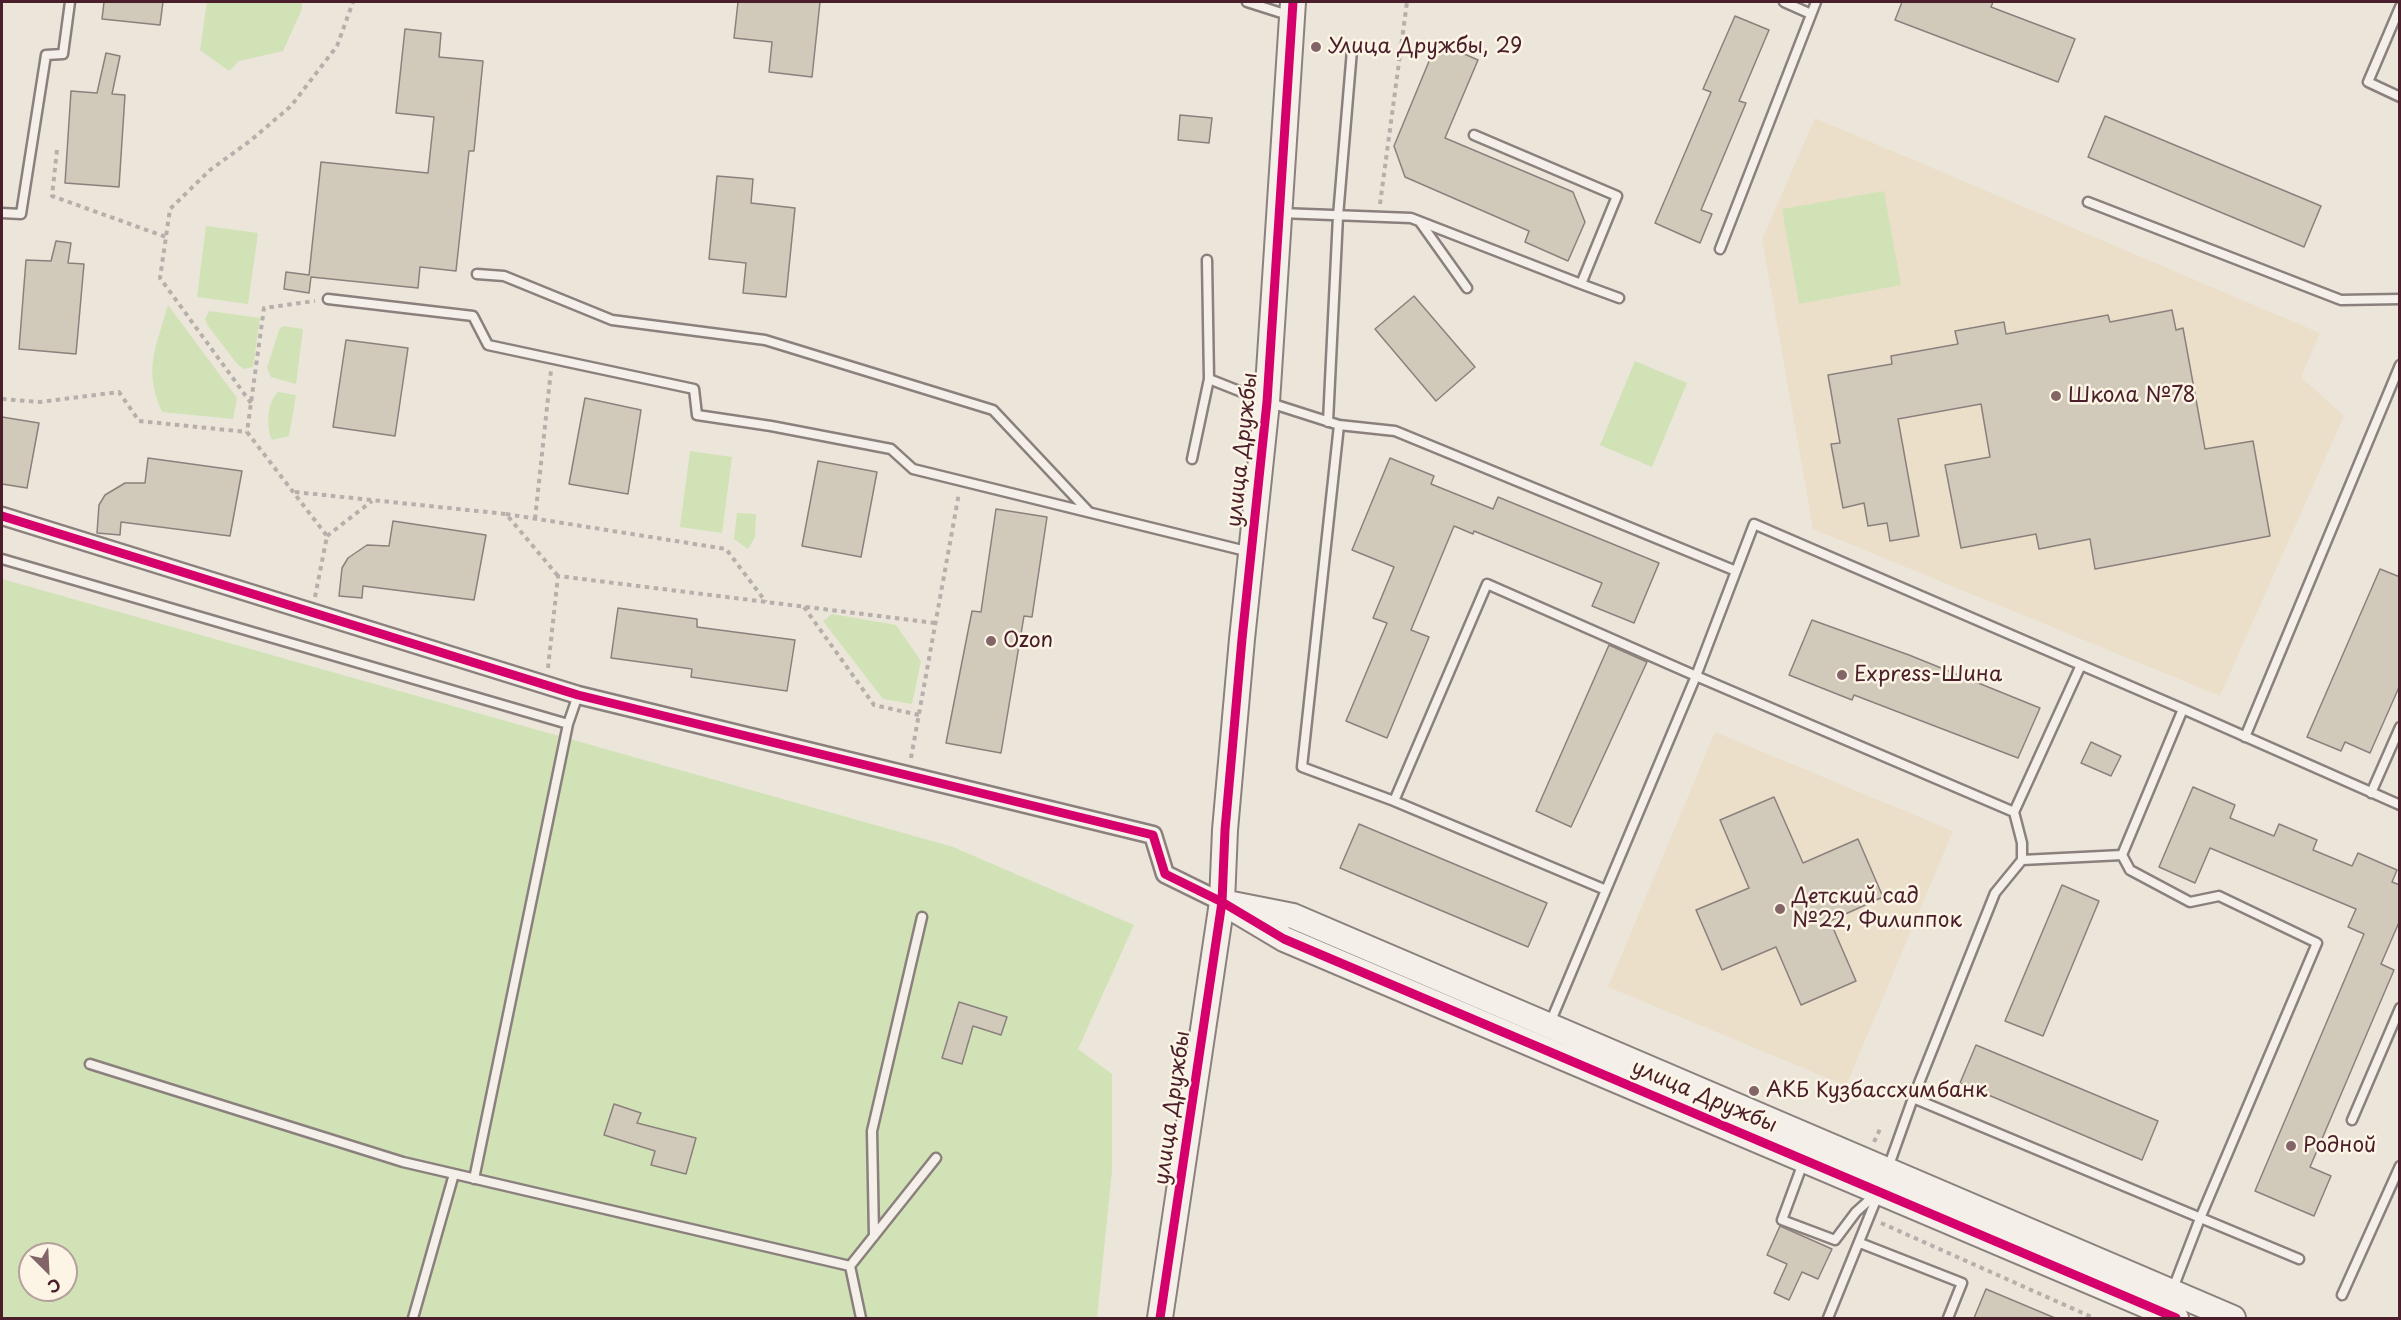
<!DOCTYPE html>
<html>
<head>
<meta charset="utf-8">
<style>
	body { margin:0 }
	#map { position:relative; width:2401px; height:1320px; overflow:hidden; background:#ece6da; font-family:"Playpen Sans",sans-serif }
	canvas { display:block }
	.frame { position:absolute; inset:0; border:3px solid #4a1f2b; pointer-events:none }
	.north { position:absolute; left:18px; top:1242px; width:60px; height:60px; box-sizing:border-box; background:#fcf5e5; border:2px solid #b59f9b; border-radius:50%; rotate:156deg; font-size:16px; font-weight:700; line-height:24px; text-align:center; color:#4a1f2b }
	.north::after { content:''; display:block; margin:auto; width:21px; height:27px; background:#836568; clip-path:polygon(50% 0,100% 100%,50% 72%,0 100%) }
</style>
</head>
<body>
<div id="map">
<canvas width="2401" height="1320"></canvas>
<div class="frame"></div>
<div class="north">С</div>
</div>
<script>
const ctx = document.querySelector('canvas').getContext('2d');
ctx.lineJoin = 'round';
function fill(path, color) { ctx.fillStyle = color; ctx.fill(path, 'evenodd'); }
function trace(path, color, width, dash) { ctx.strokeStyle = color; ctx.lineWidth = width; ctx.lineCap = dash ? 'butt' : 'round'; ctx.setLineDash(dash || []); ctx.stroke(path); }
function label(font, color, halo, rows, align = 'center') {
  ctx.font = font + ' "Playpen Sans",sans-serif'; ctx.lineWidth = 5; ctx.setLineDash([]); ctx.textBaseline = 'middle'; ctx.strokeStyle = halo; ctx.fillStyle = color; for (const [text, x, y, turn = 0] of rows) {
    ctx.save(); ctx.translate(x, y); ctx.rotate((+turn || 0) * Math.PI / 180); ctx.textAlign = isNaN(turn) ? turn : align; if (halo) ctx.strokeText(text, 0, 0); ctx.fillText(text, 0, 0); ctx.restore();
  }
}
fill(new Path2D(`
	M1815,118L2320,333L2301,377L2344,416L2220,696L1813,529L1762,239Z
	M1715,732L1953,831L1846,1086L1608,987Z`), '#ebdfca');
fill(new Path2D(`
	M207,2H302V9L283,51L239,61L229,71L200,50Z
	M1884,191L1901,285L1799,304L1782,209Z
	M206,226L258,233L248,304L197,297Z
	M168,305L237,398L233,419L162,412C143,369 156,348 168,305Z
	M209,311L260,318L253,367L244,369L238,365L208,326L205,319Z
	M283,326L303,329L296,384L271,377L267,368L279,330Z
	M1635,361L1687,383L1652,467L1600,445Z
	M278,392L296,395L289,436L272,440C266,428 267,401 278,392Z
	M690,451L732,457L722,533L680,527Z
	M737,513L756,514L755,537L748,549L734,539Z
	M2,579L953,847L1134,925L1078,1049L1112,1074V1171L1097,1318H2ZM30,1254H66V1290H30Z
	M832,614L896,625L921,661L912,704L883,699L823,621Z`), '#d0e2b6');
const building = new Path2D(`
	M104,2H163L160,25L102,19Z
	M738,2H820L812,77L769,72L772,42L734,38Z
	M1902,2H1993L1991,7L2075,39L2058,82L1895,20Z
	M1735,16L1769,30L1739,101L1746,103L1701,210L1712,214L1700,243L1655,223L1711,92L1703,89Z
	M405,29L441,33L439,57L483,61L474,151H469L456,271L420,267L418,288L311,277L309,293L284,289L286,272L309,275L321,162L428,173L434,117L396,113Z
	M1437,42L1478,60L1445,138L1573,192L1585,222L1568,261L1525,242L1529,231L1405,177L1394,146Z
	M106,53L120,56L112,94L125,95L119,187L65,183L71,91L97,93Z
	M1180,115L1212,118L1209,143L1178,140Z
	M2105,116L2321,206L2304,247L2088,157Z
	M717,176L753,179L751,203L795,208L786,297L743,293L746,263L709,259Z
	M56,241L71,243L68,263L84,264L76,354L19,349L26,260L51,261Z
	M1414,296L1475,367L1436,401L1375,329Z
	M2172,310L2176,330L2183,328L2205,449L2253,441L2270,536L2095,569L2090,539L2039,549L2036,534L1961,548L1945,465L1990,457L1981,404L1898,419L1919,536L1890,541L1887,523L1868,526L1864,503L1843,508L1831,444L1840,443L1828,375L1892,364L1891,356L1958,344L1955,331L2004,322L2006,334L2108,315L2110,322Z
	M346,340L408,348L395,436L333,427Z
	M585,398L641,410L628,494L569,484Z
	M2,417L39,423L27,488L2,484Z
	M148,458L242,471L230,536L121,522L120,535L97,533L99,505L105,495L125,483H145Z
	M1390,458L1434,476L1431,484L1493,509L1498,497L1659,563L1634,623L1592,606L1602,583L1474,531L1473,534L1454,526L1411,630L1429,637L1387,738L1346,721L1387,623L1373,618L1394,567L1352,550Z
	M818,461L877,472L861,557L802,546Z
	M996,509L1047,517L1032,617L1024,616L1001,753L946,743L972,611L981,612Z
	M393,521L486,535L474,600L363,586L362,598L339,596L342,568L348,558L367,545L389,546Z
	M2380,569L2400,577V685L2370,753L2345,742L2341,751L2307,737Z
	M618,608L697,619V627L795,640L787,691L691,677L692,669L611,658Z
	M1812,620L1909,655L2040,708L2018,758L1854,695L1852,700L1789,675Z
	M1609,645L1647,662L1571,827L1536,811Z
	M2091,742L2121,756L2111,776L2081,763Z
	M2193,787L2235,805L2230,818L2274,836L2279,824L2317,840L2313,850L2352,866L2358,853L2397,870L2392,882L2400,885V920L2381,964L2394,970L2310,1167L2331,1176L2314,1216L2255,1191L2364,934L2348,927L2356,909L2210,848L2195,883L2159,867Z
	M1774,797L1803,863L1858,839L1883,897L1830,921L1856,981L1801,1005L1776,947L1722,970L1696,910L1749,888L1720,820Z
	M1359,824L1547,903L1528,947L1340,868Z
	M2062,885L2099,901L2043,1036L2005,1021Z
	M959,1002L1007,1017L1001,1035L973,1026L962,1064L942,1058Z
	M1976,1045L2158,1121L2142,1160L1960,1083Z
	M614,1104L641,1113L637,1123L696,1138L686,1174L651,1165L655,1151L604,1135Z
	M1780,1226L1832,1249L1818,1279L1802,1272L1789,1300L1774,1293L1787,1264L1767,1255Z
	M1986,1289L2055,1318H1974Z`);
fill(building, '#d1c9ba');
trace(building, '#8b807d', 1.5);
const lane = new Path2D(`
	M1247,2L1291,16
	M1784,2L1811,14
	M2400,7L2368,82L2400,97
	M2088,202L2341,300L2400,299
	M2,213L21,214L46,55L63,54L70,2
	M1280,213L1411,218L1581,284L1617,196L1474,135
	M1420,222L1467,288
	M1720,249L1816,2
	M1207,260L1209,379
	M477,274L504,276L612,320L765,340L993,410L1088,511
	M1581,284L1619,298
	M328,299L473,316L488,345L694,389L697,415L771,426L891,449L913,469L1250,552
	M1328,422L1338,216L1352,50
	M1339,425L1302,767L1394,801
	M1192,459L1209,379L1267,402L1339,425L1395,431L1736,571
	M2,559L568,724L578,695
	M2245,737L2400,365
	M2371,793L2400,727
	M2022,860L2122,855
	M1606,890L1696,676L2014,812
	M1550,1023L1606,890L1394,801L1487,584L1696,676L1754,524L2183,709
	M90,1064L403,1162L850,1266
	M1913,1098L2299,1259
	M2352,1120L2400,1008
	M1803,1163L1782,1220L1835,1240L1856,1212L1876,1194
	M1888,1168L1913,1098L1995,893L2022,860V843L2014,812L2081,665
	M474,1179L568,724
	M874,1236L872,1131L922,917
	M1860,1243L1962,1283L1948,1318
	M850,1266L936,1158
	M850,1266L861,1318
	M2172,1291L2201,1216L2317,943L2219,896L2190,902L2130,870L2122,855L2183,709L2400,805
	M2342,1295L2400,1166
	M413,1318L454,1174
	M1828,1318L1878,1195`);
const street = new Path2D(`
	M2,516L578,695L1153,835L1165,874L1222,902`);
const secondary = new Path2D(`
	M1222,902L1293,916L2233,1318
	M1237,911L1284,939L2176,1318
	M1160,1318L1222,902L1225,830L1242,639L1267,402L1293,2`);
trace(lane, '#8b807d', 13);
trace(street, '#8b807d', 21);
trace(secondary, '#8b807d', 28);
trace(new Path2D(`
	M57,150L52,196L166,237
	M1380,204L1407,2
	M2,399L40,402L119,392L139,421L247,432
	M251,403L160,278L170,209L210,170L250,141L291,106L337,46L353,2
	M295,492L506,514L558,576
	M506,514L726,549L766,602
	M535,519L551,370
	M327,536L372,501
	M315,597L327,536L247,432L264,308L315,301
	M804,607L874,705L919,715
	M548,668L558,576L935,623
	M911,758L959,493
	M1874,1142L1880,1129
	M1881,1223L2094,1318`), '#b6afab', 4, [4.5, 4.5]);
trace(lane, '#f4f0e9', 8);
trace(street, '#f4f0e9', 16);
trace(secondary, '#f4f0e9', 24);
trace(new Path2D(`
	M2,516L578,695L1153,835L1165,874L1222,902L1284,939L2176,1318
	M1160,1318L1222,902L1225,830L1242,639L1267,402L1293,2`), '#d6006c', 9);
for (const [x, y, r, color] of [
	[1316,47,6,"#836568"],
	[2056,396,6,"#836568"],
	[991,641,6,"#836568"],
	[1842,675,6,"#836568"],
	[1780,909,6,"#836568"],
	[1754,1091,6,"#836568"],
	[2291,1146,6,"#836568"]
]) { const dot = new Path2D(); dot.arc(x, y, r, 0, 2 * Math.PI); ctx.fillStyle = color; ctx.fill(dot); trace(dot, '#fcf5e5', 2); }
label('21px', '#4a1f2b', '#fcf5e5', [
	["Улица Дружбы, 29",1328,47],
	["Школа №78",2068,396],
	["Ozon",1003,641],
	["Express-Шина",1854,675],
	["Детский сад",1792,897],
	["№22, Филиппок",1792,921],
	["АКБ Кузбассхимбанк",1766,1091],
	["Родной",2303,1146]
], 'left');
label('21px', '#4a1f2b', '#fcf5e5', [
	["улица Дружбы",1243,450,-84],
	["улица Дружбы",1704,1097,23],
	["улица Дружбы",1173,1108,-82]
]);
</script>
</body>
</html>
